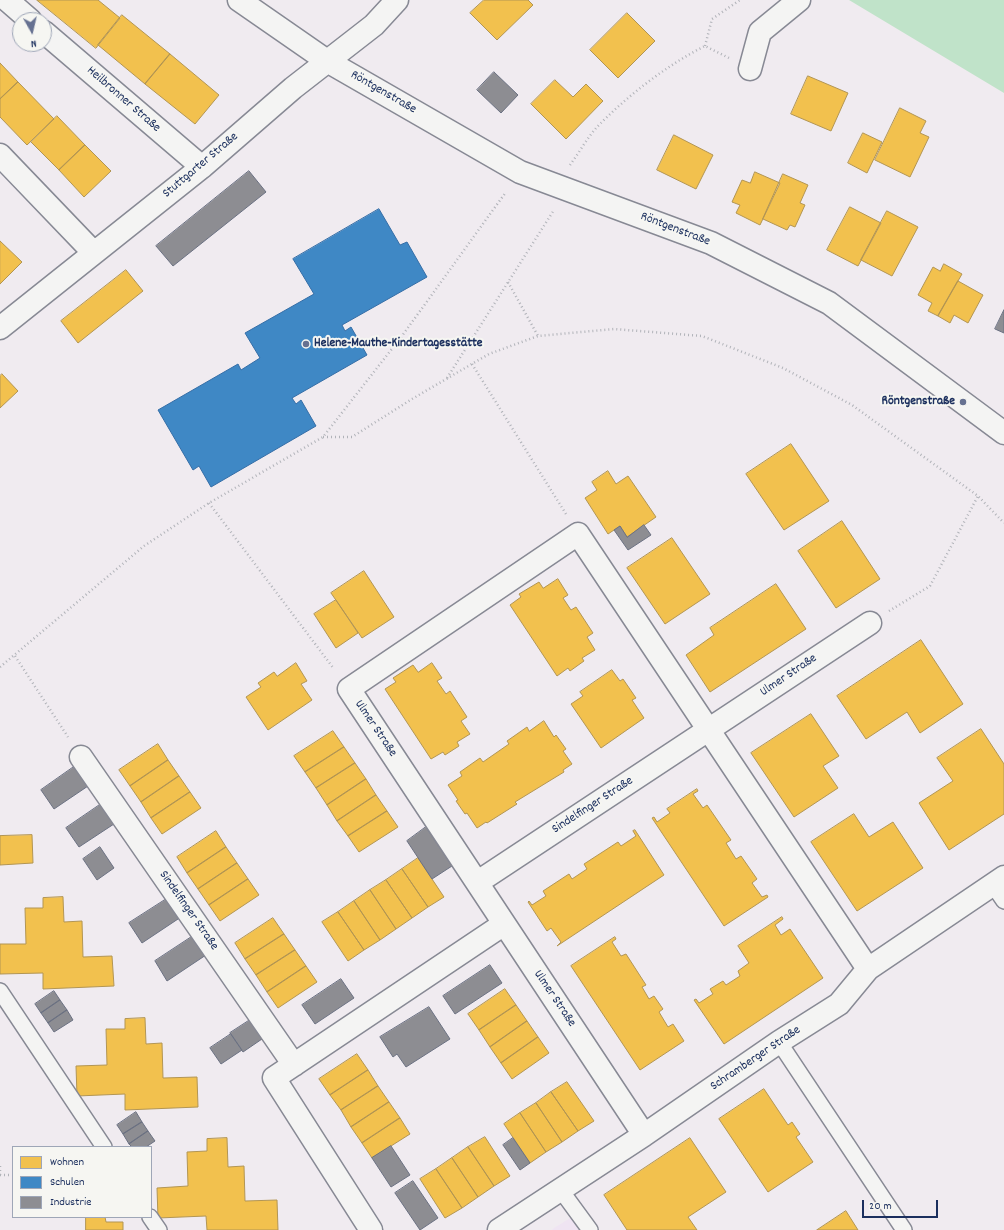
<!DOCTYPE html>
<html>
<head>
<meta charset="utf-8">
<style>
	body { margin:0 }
	#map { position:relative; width:1004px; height:1230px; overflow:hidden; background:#f0ebf0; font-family:Dekko,sans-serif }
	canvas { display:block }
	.legend { position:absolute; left:12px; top:1146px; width:140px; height:72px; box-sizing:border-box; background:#f6f6f2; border:1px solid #9ea6b7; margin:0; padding:5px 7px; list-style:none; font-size:12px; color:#1b2f5e }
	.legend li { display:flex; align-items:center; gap:8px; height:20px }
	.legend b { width:20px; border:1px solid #9ea6b7 }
	.north { position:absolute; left:12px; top:12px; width:40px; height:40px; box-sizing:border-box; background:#f6f6f2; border:1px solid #9ea6b7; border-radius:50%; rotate:172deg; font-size:11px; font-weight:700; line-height:16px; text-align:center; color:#1b2f5e }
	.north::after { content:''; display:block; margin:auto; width:14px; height:18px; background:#667191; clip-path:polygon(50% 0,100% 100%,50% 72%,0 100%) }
	.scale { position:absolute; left:862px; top:1200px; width:76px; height:18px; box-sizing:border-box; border:2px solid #1b2f5e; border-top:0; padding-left:5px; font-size:12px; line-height:14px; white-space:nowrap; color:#1b2f5e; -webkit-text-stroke:3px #f6f6f2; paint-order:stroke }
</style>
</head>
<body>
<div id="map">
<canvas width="1004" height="1230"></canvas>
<ul class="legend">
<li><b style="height:11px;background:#f2c14e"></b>Wohnen</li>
<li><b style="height:11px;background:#3f88c5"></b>Schulen</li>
<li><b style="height:11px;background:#8d8d92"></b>Industrie</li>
</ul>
<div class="north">N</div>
<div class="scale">20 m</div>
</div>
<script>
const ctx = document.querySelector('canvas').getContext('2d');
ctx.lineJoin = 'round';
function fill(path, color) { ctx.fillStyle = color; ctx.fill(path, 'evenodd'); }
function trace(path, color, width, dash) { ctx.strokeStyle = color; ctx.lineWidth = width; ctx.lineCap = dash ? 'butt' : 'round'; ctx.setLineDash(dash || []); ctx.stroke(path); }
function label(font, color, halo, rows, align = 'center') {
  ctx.font = font + ' Dekko,sans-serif'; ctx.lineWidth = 4; ctx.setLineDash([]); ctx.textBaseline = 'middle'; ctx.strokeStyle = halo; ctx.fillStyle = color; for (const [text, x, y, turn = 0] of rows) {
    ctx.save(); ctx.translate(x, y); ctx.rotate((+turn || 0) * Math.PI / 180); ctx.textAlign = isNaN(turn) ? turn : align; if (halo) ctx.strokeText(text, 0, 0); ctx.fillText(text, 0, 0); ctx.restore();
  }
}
fill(new Path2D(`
	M572,1217L581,1230H552L554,1228Z`), '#efe4f2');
fill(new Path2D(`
	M849,0H1004V93Z`), '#c0e3c9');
const homes = new Path2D(`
	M37,0H98L120,18L96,48Z
	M484,0H528L533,5L497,40L470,13Z
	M627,13L655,41L618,78L590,50Z
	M122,15L170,54L145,84L98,45Z
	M170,54L219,95L195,124L145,84Z
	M0,63L18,82L0,99Z
	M808,76L848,93L831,131L791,114Z
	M555,80L573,97L586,84L603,101L566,139L531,104Z
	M18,82L54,119L27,145L0,117V99Z
	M900,108L926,121L920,133L929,137L910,177L875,160Z
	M57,116L85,145L59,170L31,142Z
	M863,133L882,142L867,173L848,163Z
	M674,135L713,155L696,189L657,170Z
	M85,145L111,171L84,197L59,170Z
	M755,172L780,183L760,225L736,213L740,205L732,202L742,180L750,183Z
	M783,174L808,185L800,203L805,205L795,227L790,225L787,230L763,219Z
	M850,207L881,223L858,266L827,250Z
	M887,211L918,227L892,276L861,260Z
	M0,241L22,262L0,284Z
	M944,264L962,274L938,316L928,311L932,303L918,295L933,267L940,271Z
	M126,270L143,291L78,343L61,321Z
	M958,281L983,295L968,323L954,315L950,323L938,316Z
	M2,374L18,391L0,408V376Z
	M791,444L829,501L784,530L746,474Z
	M608,471L616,484L628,476L656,517L627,537L620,526L608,534L585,498L597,490L592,482Z
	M842,521L880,579L836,608L798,551Z
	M672,538L710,594L665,624L627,568Z
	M364,571L394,617L362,638L331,593Z
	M558,579L568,595L563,598L571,610L576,607L593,633L587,637L595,650L582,658L584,661L570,671L568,668L557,676L510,605L521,597L519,594L539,582L543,588Z
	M776,584L806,629L710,692L686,655L714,635L710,628Z
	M336,600L358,633L336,648L314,614Z
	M921,640L963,704L920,733L907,712L866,739L837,696Z
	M296,663L307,681L301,684L312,700L268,730L246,697L261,687L258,683L274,672L277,676Z
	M432,663L442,678L437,681L446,694L450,691L467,717L461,721L470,734L457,742L459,746L445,755L443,752L431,759L385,689L396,682L393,678L413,665L418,672Z
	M612,670L620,681L623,679L636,698L632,700L644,718L601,748L571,704L583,696L580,692Z
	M811,714L839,756L823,766L838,788L794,817L751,753Z
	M544,721L554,737L556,735L566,749L563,751L572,764L563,770L564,772L515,802L517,804L487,823L486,822L477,828L467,813L465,814L456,801L458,800L448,785L462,776L460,772L480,758L483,762L509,744L507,741L527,727L529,731Z
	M981,729L1004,764V814L949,850L919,803L953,781L937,758Z
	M333,731L344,747L305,772L294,756Z
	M158,744L168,760L130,786L119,770Z
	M344,747L355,763L316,788L305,772Z
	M168,760L179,776L141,802L130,786Z
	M355,763L366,779L327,805L316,788Z
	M179,776L190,792L151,818L141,802Z
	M366,779L376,795L337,821L327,805Z
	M697,789L698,791L693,794L703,808L707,805L731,840L726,843L736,859L741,856L757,879L752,883L762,897L767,895L768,897L724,926L652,818L654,817L657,822L670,813L667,809Z
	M190,792L201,808L162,834L151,818Z
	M376,795L387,811L348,836L337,821Z
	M387,811L398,827L359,852L348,836Z
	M854,814L869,837L893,822L923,868L857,911L811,842Z
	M635,830L664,875L557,946L561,942L551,928L547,931L528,902L529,901L532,905L546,896L543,891L569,874L572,879L587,869L584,864L618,842L621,846L636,836L633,831Z
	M216,831L226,847L187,873L177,857Z
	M32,835L33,863L0,865V836Z
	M226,847L237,863L198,889L187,873Z
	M418,858L444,897L428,907L402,869Z
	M237,863L248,879L209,905L198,889Z
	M402,869L428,907L412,918L386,880Z
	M248,879L259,895L220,921L209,905Z
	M386,880L412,918L396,929L370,890Z
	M370,890L396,929L380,940L354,901Z
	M63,897L64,922L82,921L83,957L112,956L114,986L43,989V973L0,974V944H26L25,908H43V898Z
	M354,901L380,940L364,950L338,912Z
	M338,912L364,950L348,961L322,922Z
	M782,917L783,919L775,925L781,935L790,929L823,978L724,1044L694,1000L696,999L699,1003L713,994L710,989L723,981L726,985L740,976L738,971L749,963L738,946Z
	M273,918L284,934L245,959L235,943Z
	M284,934L295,950L256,975L245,959Z
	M615,937L616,939L612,942L621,956L626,954L646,985L642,987L649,999L654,996L663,1009L659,1012L668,1027L673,1024L684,1041L640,1070L571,966Z
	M295,950L306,966L267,992L256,975Z
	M306,966L317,982L278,1008L267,992Z
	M505,989L516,1005L479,1030L468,1014Z
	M516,1005L527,1021L490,1047L479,1030Z
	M145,1018L146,1044L162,1043L163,1078L197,1077L198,1107L125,1110V1094L77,1096L76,1066L107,1065L106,1029H125V1019Z
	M527,1021L538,1037L501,1063L490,1047Z
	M538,1037L549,1053L512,1079L501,1063Z
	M357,1054L368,1070L330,1095L319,1079Z
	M368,1070L378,1086L341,1110L330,1095Z
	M567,1082L594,1121L578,1131L551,1092Z
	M378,1086L389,1102L351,1127L341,1110Z
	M764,1089L788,1125L792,1122L800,1134L796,1137L813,1162L768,1192L719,1119Z
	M551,1092L578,1131L562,1142L536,1103Z
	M389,1102L400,1118L362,1143L351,1127Z
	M536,1103L562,1142L546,1152L520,1113Z
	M520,1113L546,1152L530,1163L504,1124Z
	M400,1118L410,1134L372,1158L362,1143Z
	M485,1137L510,1176L494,1186L468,1147Z
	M227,1138L228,1167L244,1166L245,1201L277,1200L278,1230H207L206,1216L158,1218L157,1188L188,1186L187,1152L207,1151V1139Z
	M690,1138L726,1192L688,1217L697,1230H627L604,1195Z
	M468,1147L494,1186L478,1197L452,1158Z
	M452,1158L478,1197L462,1208L436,1169Z
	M436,1169L462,1208L445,1218L420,1179Z
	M846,1211L858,1230H817Z
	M86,1217H105L106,1222H123V1230H86Z`);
fill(homes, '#f2c14e');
trace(homes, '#b29553', 1);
const schools = new Path2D(`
	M379,209L400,245L407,242L427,277L342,325L345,331L351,327L367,355L292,398L296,404L301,400L316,426L211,487L199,466L193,470L158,410L238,364L241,370L260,358L245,333L314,294L293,259Z`);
fill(schools, '#3f88c5');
trace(schools, '#346da6', 1);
const industry = new Path2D(`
	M494,72L518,95L501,113L477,90Z
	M249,171L266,192L173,266L156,246Z
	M1004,310V333L995,329Z
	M644,525L651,535L628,550L614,530L620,526L627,537Z
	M78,764L91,784L54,809L41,790Z
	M104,802L117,822L79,847L66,828Z
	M426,827L452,866L432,879L407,841Z
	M100,847L114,868L97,880L83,859Z
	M168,898L181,917L142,943L129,923Z
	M193,936L206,955L167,981L155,961Z
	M490,965L502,983L455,1014L443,996Z
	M341,979L354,998L315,1024L302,1005Z
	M54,991L60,1000L41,1013L35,1004Z
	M60,1000L67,1010L48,1023L41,1013Z
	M429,1007L450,1039L406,1067L397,1054L393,1057L380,1037Z
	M67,1010L73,1020L54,1032L48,1023Z
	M250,1020L262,1039L243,1052L230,1033Z
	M231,1034L242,1050L221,1064L210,1048Z
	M136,1112L142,1122L123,1134L117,1125Z
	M142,1122L148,1131L129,1144L123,1134Z
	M148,1131L155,1141L146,1147H132L129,1144Z
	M513,1138L530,1163L520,1170L503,1145Z
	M391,1146L410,1175L391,1187L372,1158Z
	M413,1181L438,1218L420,1230L395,1193Z`);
fill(industry, '#8d8d92');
trace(industry, '#6b7182', 1);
const lane = new Path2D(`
	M993,885L1004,901
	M0,991L104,1147
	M779,1042L904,1230
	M560,1189L590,1230
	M150,1217L159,1230`);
const street = new Path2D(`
	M7,0L30,20
	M239,0L327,61L520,172L711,243L829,303L1004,433
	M44,32L202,167
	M750,69L760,32L799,0
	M0,155L94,253
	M0,328L202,167L293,88L374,25L397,0
	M81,757L294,1065
	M478,882L870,623
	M644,1135L349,689L578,534L868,969
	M371,1230L274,1078L504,924
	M499,1230L644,1135L779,1042L839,1004L868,969L1004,877`);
trace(lane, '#878994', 18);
trace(street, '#878994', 25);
trace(new Path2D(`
	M705,46L712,19L740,0
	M570,165C579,153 587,138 597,127C627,96 667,65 705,46L729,58
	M508,282L538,336
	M472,364L566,514
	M447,378L554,210
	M323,437H352L412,399L489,354L538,336L614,329L702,336L783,368L852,405L978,496L1004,523
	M209,503L334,669
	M889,611L930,586L978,496
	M15,656L68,737
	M0,667L144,546L209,503L323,437L402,336L506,192
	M0,1166V1175
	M0,1175H13`), '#b1b3b9', 2.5, [1, 3]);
trace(lane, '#f4f4f3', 15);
trace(street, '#f4f4f3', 22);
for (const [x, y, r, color] of [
	[306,344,4,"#667191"],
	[963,402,4,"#667191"]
]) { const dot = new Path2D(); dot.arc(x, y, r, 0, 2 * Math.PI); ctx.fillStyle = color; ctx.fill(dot); trace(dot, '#f6f6f2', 1.5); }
label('13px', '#1b2f5e', '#f6f6f2', [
	["Röntgenstraße",383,93,30],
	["Heilbronner Straße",123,100,41],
	["Stuttgarter Straße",201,166,-40],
	["Röntgenstraße",675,230,21],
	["Ulmer Straße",789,676,-34],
	["Ulmer Straße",375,729,56],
	["Sindelfinger Straße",593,806,-33],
	["Sindelfinger Straße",188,911,55],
	["Ulmer Straße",554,999,56],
	["Schramberger Straße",756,1059,-34]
]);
label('bold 13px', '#1b2f5e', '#f6f6f2', [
	["Helene-Mauthe-Kindertagesstätte",314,344],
	["Röntgenstraße",955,402,"right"]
], 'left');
</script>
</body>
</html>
